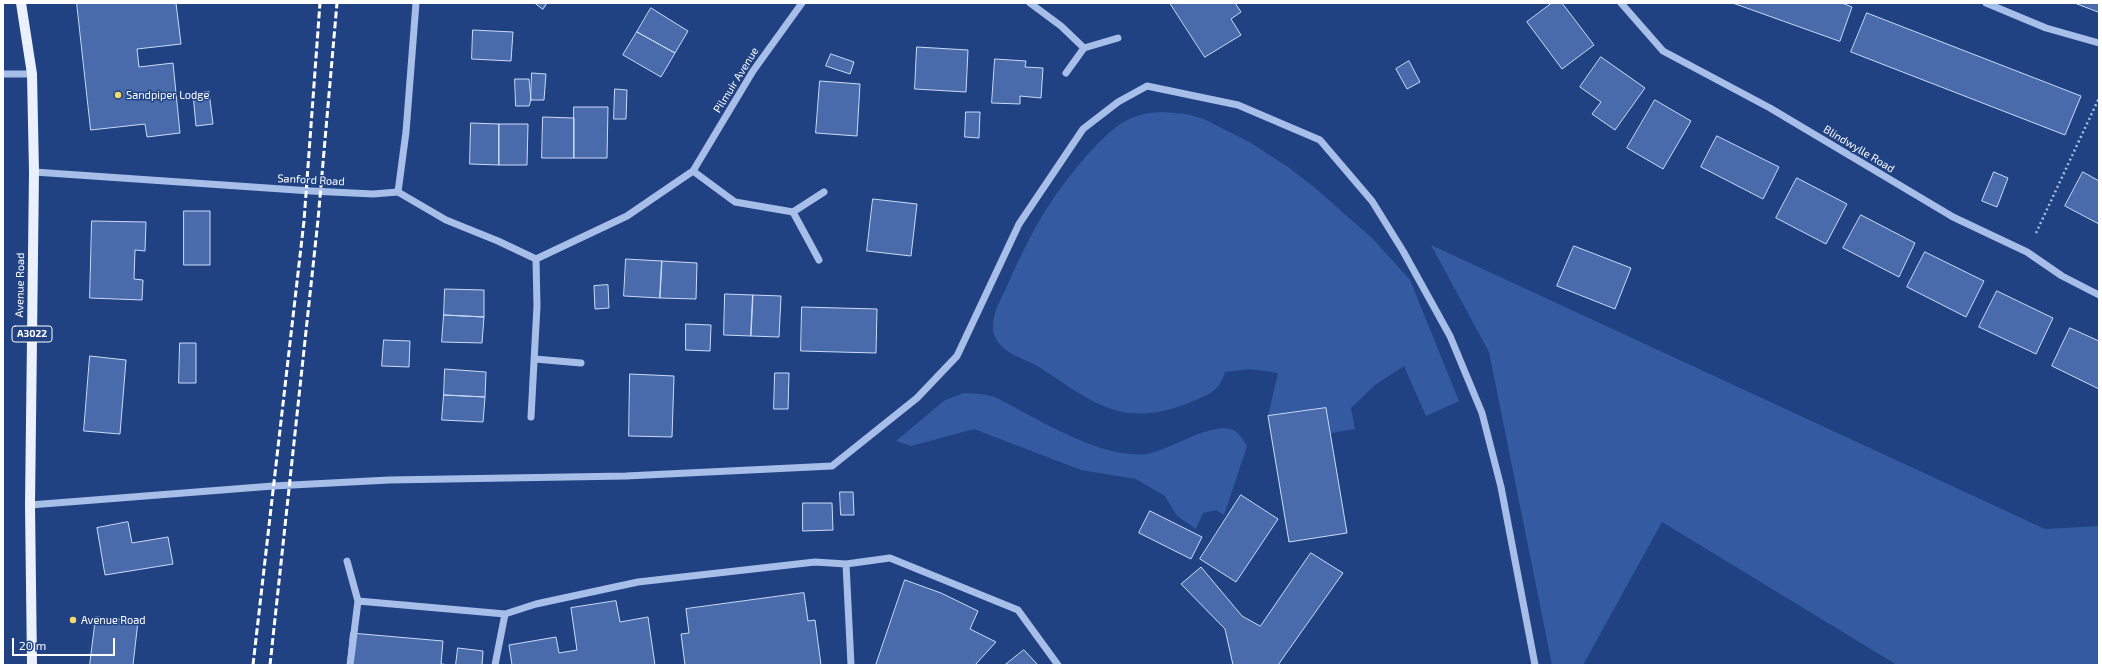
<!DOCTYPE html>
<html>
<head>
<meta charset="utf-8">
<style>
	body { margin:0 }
	#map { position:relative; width:2102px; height:668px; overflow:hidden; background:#204283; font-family:"Exo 2",sans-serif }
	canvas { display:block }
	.frame { position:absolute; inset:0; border:4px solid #fff; pointer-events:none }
	.scale { position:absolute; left:12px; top:638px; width:103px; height:18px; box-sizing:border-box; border:2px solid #fff; border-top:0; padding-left:5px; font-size:12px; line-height:14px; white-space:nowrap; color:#fff; -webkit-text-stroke:3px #204283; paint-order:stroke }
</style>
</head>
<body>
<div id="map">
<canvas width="2102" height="668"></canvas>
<div class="frame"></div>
<div class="scale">20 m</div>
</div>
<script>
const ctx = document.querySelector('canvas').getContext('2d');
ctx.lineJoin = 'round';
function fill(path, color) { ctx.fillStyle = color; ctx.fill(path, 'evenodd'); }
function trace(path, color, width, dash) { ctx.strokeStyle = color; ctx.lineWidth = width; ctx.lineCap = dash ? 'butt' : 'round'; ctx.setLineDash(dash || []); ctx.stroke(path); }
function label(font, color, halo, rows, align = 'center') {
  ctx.font = font + ' "Exo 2",sans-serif'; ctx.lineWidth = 3; ctx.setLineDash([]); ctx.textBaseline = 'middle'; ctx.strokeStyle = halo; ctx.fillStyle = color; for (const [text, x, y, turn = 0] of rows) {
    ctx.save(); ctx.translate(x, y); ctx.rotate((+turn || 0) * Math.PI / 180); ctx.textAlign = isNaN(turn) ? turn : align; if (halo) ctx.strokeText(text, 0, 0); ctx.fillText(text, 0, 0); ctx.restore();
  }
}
fill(new Path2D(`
	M1163,112L1186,114L1204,119L1251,143L1288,167L1314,187L1373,239L1410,280L1459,401L1426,416L1404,366L1375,385L1351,408L1355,429L1331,433L1326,408L1268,416L1278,373L1250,369L1225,372C1220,391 1208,395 1191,402C1123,430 1094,403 1039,367C1024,358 1004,355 995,337C992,331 993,323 994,317C996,306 1003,296 1007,286C1021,255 1036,223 1055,196C1072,172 1096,142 1120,124C1132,116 1148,112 1163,112Z
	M1431,245L2045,529L2099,526V665H1897L1662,522L1583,665H1552L1489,352Z
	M964,393L981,394L995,397C1035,417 1101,460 1147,454C1170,451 1218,416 1238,433C1241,436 1244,442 1247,446L1224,515L1216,510L1203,513L1196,529L1177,516L1165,496L1136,479L1081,470L974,429L911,446L896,441L945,400Z`), '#345aa1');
const building = new Path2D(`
	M77,3H176L181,44L137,49L139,67L173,63L180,133L147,137L145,124L91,130Z
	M535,3H547L543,9Z
	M1170,3H1235L1241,12L1231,19L1241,35L1205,57Z
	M1552,3H1562L1594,45L1562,69L1527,22Z
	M1733,3H1842L1852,7L1840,41Z
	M2075,3H2099V12Z
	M651,8L688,31L675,53L637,32Z
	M1867,13L2081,96L2065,135L1851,52Z
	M473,30L513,32L511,61L472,59Z
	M637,32L675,53L661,77L623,55Z
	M917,47L968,50L966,92L915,89Z
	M831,54L854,62L850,74L826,66Z
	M1601,57L1645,88L1615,130L1592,114L1601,102L1580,87Z
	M995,59L1026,61L1025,67L1043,68L1041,98L1020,96V104L992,103Z
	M1409,61L1420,82L1407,89L1396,69Z
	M532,73L546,74L544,100H531Z
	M515,79H529L531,100L529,106H516Z
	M820,81L860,84L857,136L816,133Z
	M615,89L627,90L626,119H614Z
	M209,92L213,124L196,126L193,94Z
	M1655,100L1691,121L1663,169L1627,148Z
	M574,107H608L607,158H574Z
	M966,112H980L979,138L965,137Z
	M543,117L574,118V158H542Z
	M471,123L499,124V165L470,164Z
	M499,124H528L527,165H499Z
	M1717,136L1779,167L1763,199L1701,167Z
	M1994,172L2008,178L1997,207L1982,201Z
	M2083,172L2099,181V224L2065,206Z
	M1797,178L1847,204L1826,244L1776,218Z
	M873,199L917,204L911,256L867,251Z
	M184,211H210V265H184Z
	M1861,215L1915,243L1899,277L1843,248Z
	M92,221L146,222L145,251L135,250L134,279L143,280L142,300L90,298Z
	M1574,246L1631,268L1615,309L1557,286Z
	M1925,252L1984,281L1966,317L1907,287Z
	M626,259L662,261L660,298L624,296Z
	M662,261L697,263L696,299L660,298Z
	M608,285L609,308L595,309L594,286Z
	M445,289L484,290V317L444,315Z
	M1997,291L2053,318L2036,354L1979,327Z
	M725,294L753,295L751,336L724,335Z
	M753,295L781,296L779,337L751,336Z
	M802,307L877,309L876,353L801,351Z
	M444,315L484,317L482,343L442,342Z
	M686,324L711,325L710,351L686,350Z
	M2070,328L2099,341V389L2052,366Z
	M384,340L410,341L409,367L382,366Z
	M180,343H196V383H179Z
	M90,356L126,360L120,434L84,431Z
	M445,369L486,372L485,397L444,395Z
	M775,373H789L788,409H774Z
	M630,374L674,376L672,437L629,436Z
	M444,395L485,397L483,422L442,420Z
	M1326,408L1347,533L1289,542L1268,416Z
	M840,492H853L854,515H841Z
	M1241,495L1278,519L1236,582L1200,559Z
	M803,503H832L833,530L803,531Z
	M1150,511L1202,537L1191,559L1139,533Z
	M128,522L132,543L168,537L173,564L105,575L97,528Z
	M1311,553L1343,573L1278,665H1233L1225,629L1181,584L1201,567L1242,616L1260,626Z
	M905,580L941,593L978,611L970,629L996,642L975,665H876Z
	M804,593L808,621L815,620L821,665H685L681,634L689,633L686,609Z
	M616,601L620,622L648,617L655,665H512L509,645L556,637L559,653L577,650L571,608Z
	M96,617L138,621L133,665H90Z
	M351,633L443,641L441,664L451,665H348Z
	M458,648L483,651L482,665H456Z
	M1024,650L1037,664L1036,665H1005Z`);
fill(building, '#496bab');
trace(building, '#cbdbf7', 1);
trace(new Path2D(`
	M2036,233L2099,98`), '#a7bee9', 2.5, [2, 3]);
trace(new Path2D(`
	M1030,3L1061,26L1084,48
	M1621,3L1663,51L1770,108L1953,217L2027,252L2062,276L2099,295
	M1986,3L2046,28L2099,43
	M1066,73L1084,48L1118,38
	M3,74H32
	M693,171L735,202L793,212L824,192
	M34,172L311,191L373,194L398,192L406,132L416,3
	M398,192L446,220L498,241L536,259L627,216L693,171L753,71L802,3
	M793,212L819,260
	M535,359L581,363
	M531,417L537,306L536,259
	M30,505L273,486L389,480L626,476L832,466L917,398L957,356L1019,224L1083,129L1118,102L1147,86L1238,105L1320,140L1372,201L1403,251L1450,336L1482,413L1501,487L1535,665
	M347,561L358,601
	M846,564L890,558L1018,610L1058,665
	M350,665L358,601L505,614L536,604L638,582L815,562L846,564L851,665
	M495,665L505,614`), '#a7bee9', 7);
trace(new Path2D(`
	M21,3L32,74L34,172L30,505L32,665`), '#eaf0fe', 10);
trace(new Path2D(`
	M253,665L304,221L320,3
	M270,665L318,220L337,3`), '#fff', 3, [7, 3]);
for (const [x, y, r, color] of [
	[118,95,4,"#f6db68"],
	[73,620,4,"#f6db68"]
]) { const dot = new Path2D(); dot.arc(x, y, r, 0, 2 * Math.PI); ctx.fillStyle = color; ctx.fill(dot); trace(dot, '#204283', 1.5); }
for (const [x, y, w] of [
	[32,334,40]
]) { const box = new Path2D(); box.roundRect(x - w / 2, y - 8, w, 16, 3); ctx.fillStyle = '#204283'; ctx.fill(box); trace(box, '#fff', 1); }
label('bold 10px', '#fff', null, [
	["A3022",32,334]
]);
label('11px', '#fff', '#204283', [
	["Pilmuir Avenue",736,80,-58],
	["Blindwylle Road",1859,149,31],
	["Sanford Road",311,180,3],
	["Avenue Road",20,285,-89]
]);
label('11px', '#fff', '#204283', [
	["Sandpiper Lodge",126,95],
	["Avenue Road",81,620]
], 'left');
</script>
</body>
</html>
